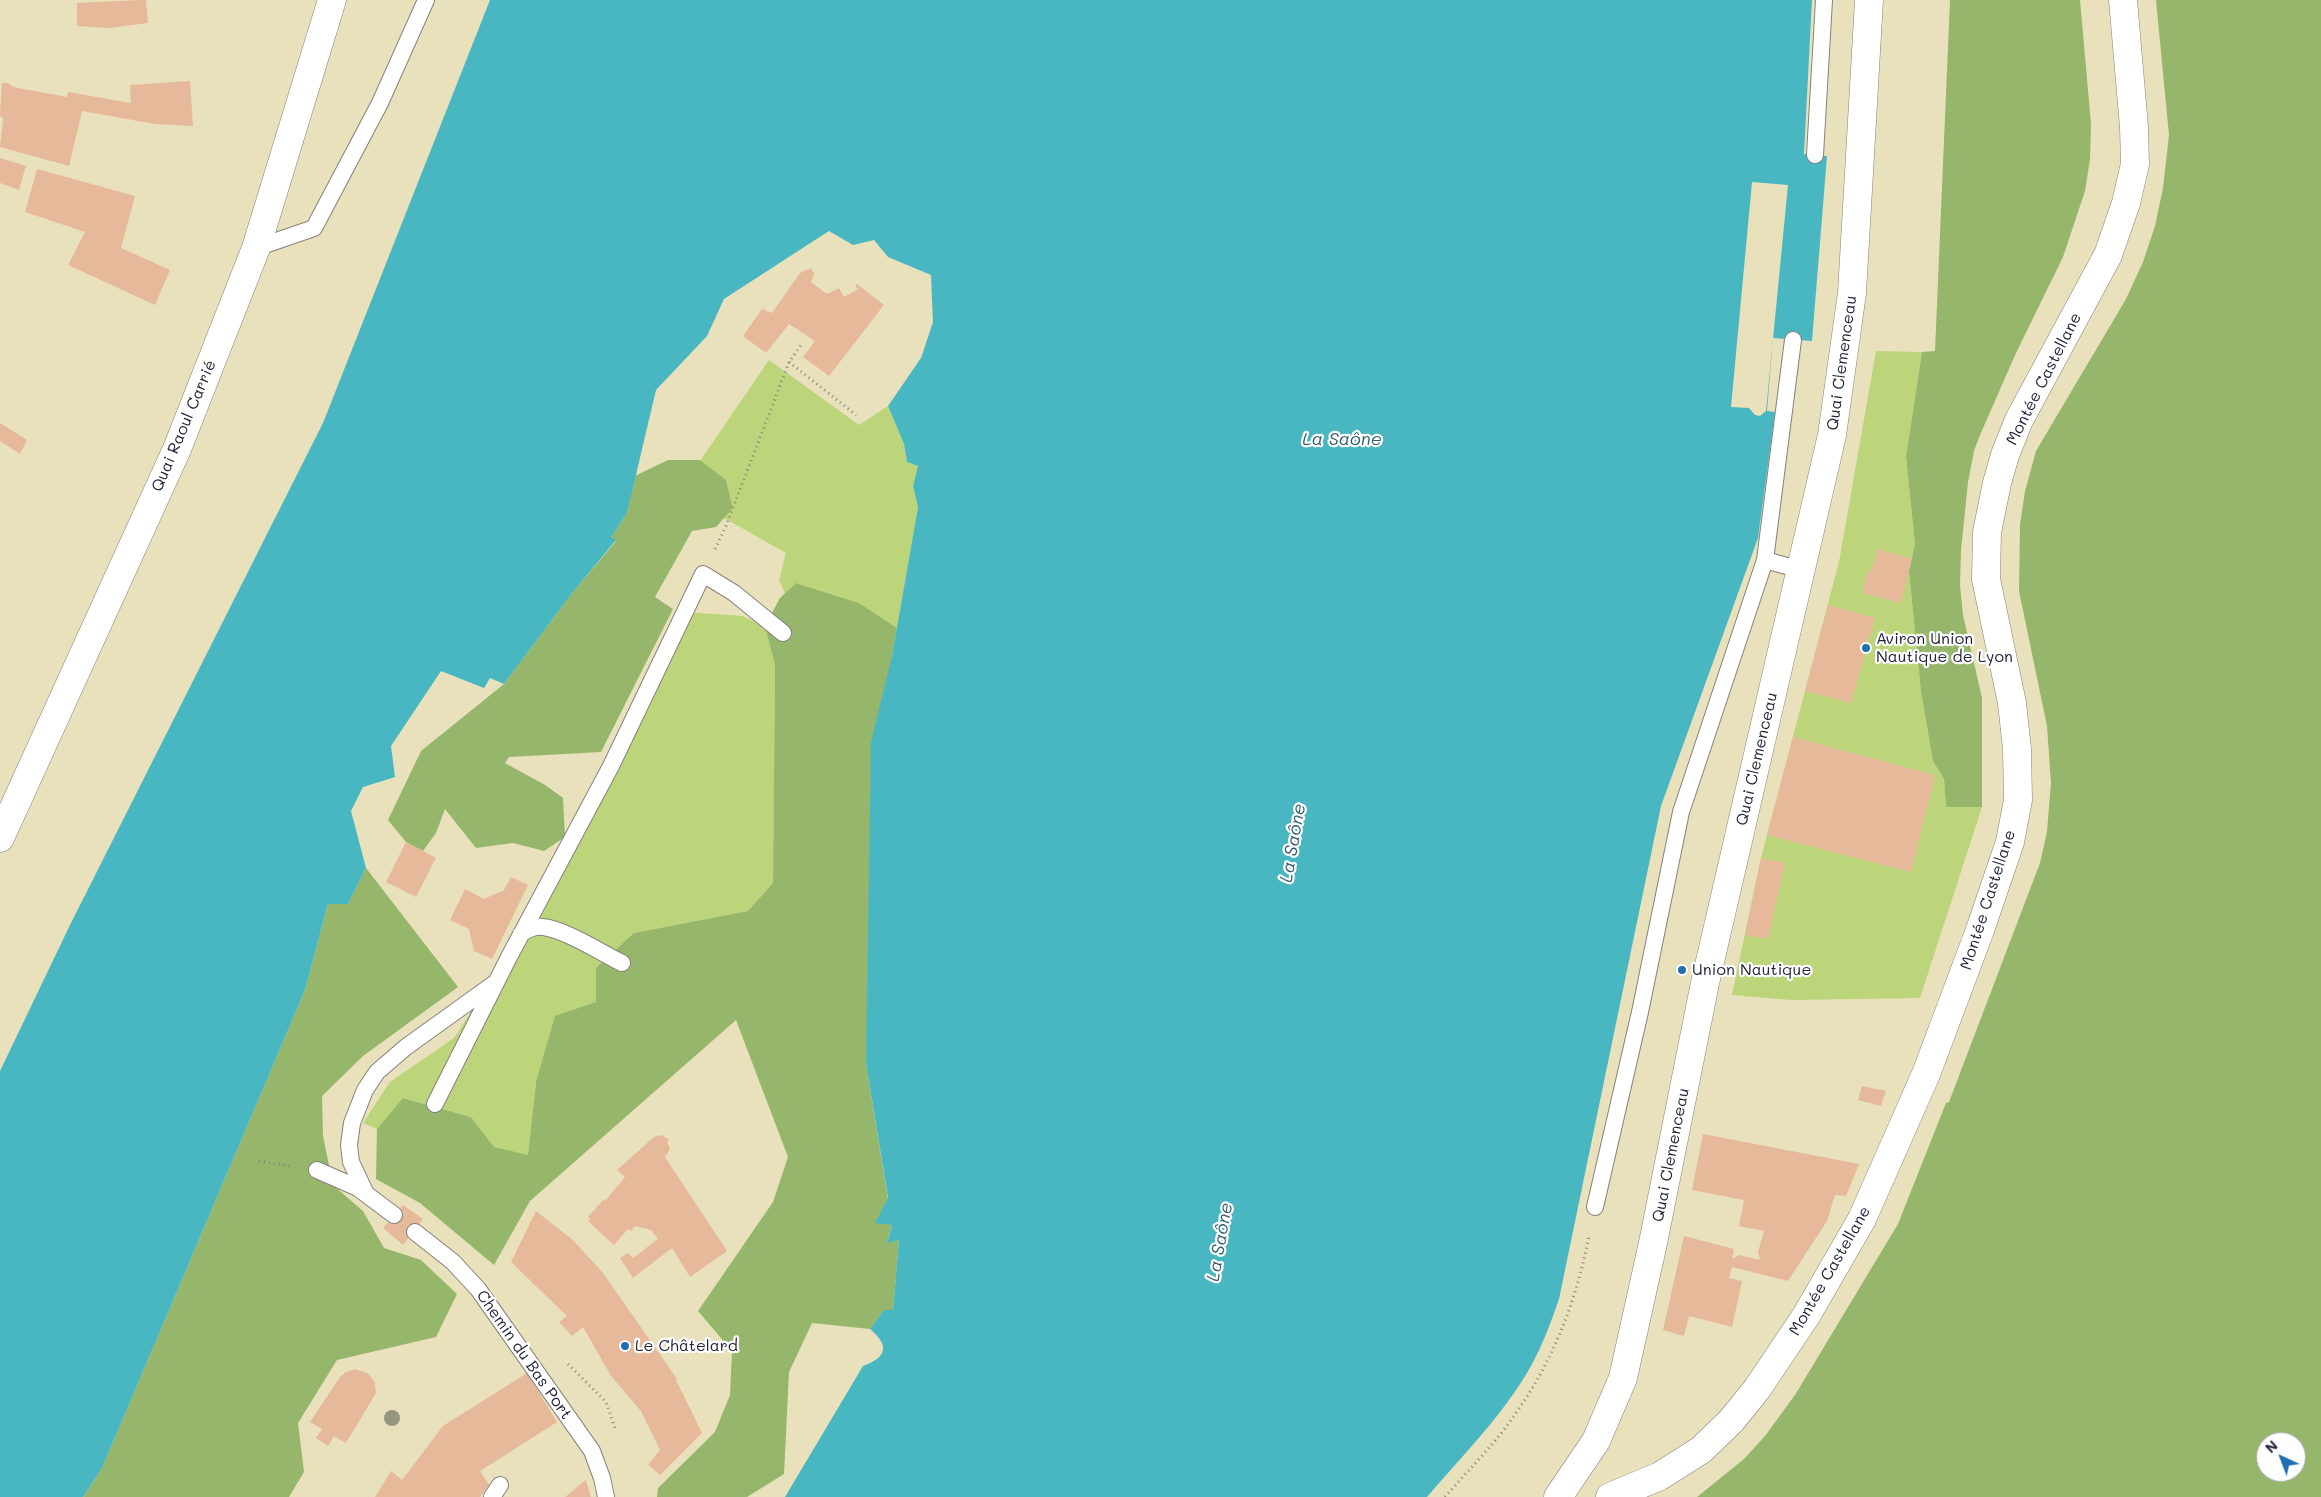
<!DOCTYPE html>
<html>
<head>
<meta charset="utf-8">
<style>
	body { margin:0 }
	#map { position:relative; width:2321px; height:1497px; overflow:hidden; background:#e8e1bc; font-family:Mali,sans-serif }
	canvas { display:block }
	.north { position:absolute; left:2256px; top:1432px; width:50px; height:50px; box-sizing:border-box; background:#fff; border:1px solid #a7a7b1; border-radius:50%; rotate:317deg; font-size:14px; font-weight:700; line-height:20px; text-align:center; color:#22223b }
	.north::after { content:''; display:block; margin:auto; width:18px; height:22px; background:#1f6fb2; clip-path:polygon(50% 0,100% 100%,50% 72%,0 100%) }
</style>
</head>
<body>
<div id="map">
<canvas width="2321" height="1497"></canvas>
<div class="north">N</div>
</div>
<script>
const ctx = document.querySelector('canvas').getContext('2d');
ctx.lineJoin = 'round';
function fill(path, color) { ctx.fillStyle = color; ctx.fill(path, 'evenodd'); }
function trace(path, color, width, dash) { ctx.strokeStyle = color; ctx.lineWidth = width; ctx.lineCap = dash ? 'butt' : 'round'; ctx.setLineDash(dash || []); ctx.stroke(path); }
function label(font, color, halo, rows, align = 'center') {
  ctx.font = font + ' Mali,sans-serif'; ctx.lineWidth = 4.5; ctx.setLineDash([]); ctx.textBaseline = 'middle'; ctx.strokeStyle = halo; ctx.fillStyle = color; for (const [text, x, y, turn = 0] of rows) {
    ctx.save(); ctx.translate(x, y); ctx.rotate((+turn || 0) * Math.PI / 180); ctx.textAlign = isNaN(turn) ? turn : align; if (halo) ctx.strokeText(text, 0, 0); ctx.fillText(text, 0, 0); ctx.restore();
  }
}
fill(new Path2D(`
	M1876,351L1922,352L1906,457L1915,544L1909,571L1921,692L1933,761L1944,779L1946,807H1982L1920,998L1791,1000L1732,995L1761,858L1839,562Z
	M769,360L859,425L888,406L904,444L907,462L918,466L913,486L918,507L897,628L859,603L796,583L785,594L779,580L786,553L724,518L733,507L726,480L700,461Z
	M684,612L742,616L783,633L775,665L773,883L748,911L634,933L596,1002L536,1082L528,1156L494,1147L471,1117L404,1098L377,1129L363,1123L390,1082L454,1038L521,934Z`), '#bcd57b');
fill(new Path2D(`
	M1950,0H2080L2091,124L2090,159L2085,191L2063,257L2016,353L1980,435L1974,451L1968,482L1961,550L1960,585L1963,615L1982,698V807H1946L1944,779L1933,761L1921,692L1909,571L1915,544L1906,457L1922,352L1935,351Z
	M2156,0H2321V1497H1697L1744,1459L1765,1436L1795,1395L1898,1224L1946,1103L1949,1102L2040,863L2047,832L2051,783L2047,726L2019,591L2020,525L2025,491L2036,451L2126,299L2143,262L2155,226L2163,188L2169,135ZM2266,1442H2296V1472H2266Z
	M668,460H700L726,480L733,508L716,527L692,531L655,597L673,609L601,752L509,757L505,763L545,785L563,798L565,837L544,851L513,843L476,848L445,809L436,833L423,851L406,842L388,820L421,751L504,684L573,592L616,541L610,538L627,513L635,476Z
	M796,583L859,603L897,628L892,656L866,1063L892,1225L887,1242L899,1240L893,1310H884L870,1329L812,1323L789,1372L784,1474L747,1497H657L658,1488L715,1432L730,1395L732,1351L698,1311L773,1202L788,1157L736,1020L530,1201L494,1265L420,1203L376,1179L377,1129L403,1098L471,1117L494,1147L528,1155L536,1082L555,1016L596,1002V968L634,933L748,911L773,883L775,665L765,626L780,598Z
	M366,868L458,987L363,1056L322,1096L323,1136L333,1185L363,1211L384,1248L421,1260L457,1294L436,1337L337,1360L298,1423L304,1472L289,1497H83L102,1468L305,990L328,904H348Z`), '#95b66b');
fill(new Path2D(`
	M490,0H1812L1804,154L1827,156L1812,341L1773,338L1767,411L1775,412L1758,538L1661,806L1559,1299C1551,1322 1543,1344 1531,1366C1504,1414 1463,1455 1427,1497H785L863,1366C888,1357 889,1345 870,1329L884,1310H893L899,1240L887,1243L892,1225L875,1223L888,1198L866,1063L871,742L892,656L918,507L913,486L918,466L907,462L904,444L888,406L921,358L933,322L931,275L888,257L874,240L853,245L829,231L724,299L707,336L656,390L627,513L611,537L616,540L573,592L504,684L490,678L484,688L441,671L391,746L395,777L363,787L351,811L366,868L348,904H328L305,990L102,1468L83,1497H0V1071L70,925L323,423Z`), '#49b7c1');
fill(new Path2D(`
	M1752,182L1788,185L1766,411L1760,416L1755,415L1749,408L1731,407Z`), '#e8e1bc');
fill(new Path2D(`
	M139,0H146L148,23L109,28L77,26V3Z
	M190,81L193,126L155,124L82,111L69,166L0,147L3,119L0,115L2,83H8L13,87L67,97L68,92L131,103L130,85Z
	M0,158L26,166L19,190L0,183Z
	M37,169L135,196L121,248L170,270L155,305L68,265L85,232L25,212Z
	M811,268L814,274L811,282L827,294L839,288L844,297L858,289L855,286L857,284L884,305L829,376L803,357L815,341L789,324L766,353L743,336L762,309L772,313L800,273Z
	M0,423L27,440L20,454L0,441Z
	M1878,549L1912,559L1901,603L1862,593L1868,570L1871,571Z
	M1828,605L1875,618L1851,703L1805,691Z
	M1793,737L1935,775L1911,872L1767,835Z
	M406,842L436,858L416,897L386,882Z
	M1761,858L1785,863L1768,939L1745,935Z
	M511,877L528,885L492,959L474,951L469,929L450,920L465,889L484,899L504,890Z
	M1862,1086L1886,1091L1881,1106L1858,1100Z
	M1703,1134L1859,1164L1846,1196L1835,1195L1827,1221L1788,1281L1732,1267L1729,1278L1742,1281L1732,1327L1689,1316L1684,1336L1663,1330L1684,1236L1734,1249L1732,1259L1739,1255L1760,1260L1758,1252L1764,1231L1739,1226L1744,1200L1692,1190Z
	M662,1135L669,1140L667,1142L670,1149L665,1157L727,1251L690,1277L672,1248L633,1278L620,1258L628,1253L633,1258L658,1239L651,1230L635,1226L631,1231L628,1229L614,1245L588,1221L590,1219L588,1217L604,1199L605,1201L625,1177L617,1170L654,1137Z
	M403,1205L423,1219L403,1245L383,1228Z
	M536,1211L573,1240L603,1273L677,1379L676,1380L702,1433L660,1475L648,1465L660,1450L641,1411L611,1376L583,1327L572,1336L559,1322L567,1316L511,1262Z
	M355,1369L369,1374L375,1383L376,1393L346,1443L334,1436L328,1446L316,1438L322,1429L310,1422L340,1377L346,1372Z
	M527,1373L557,1422L480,1471L489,1485L480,1497H375L391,1471L402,1480L443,1426Z
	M586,1480L591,1497H565Z`), '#e6b99a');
const lane = new Path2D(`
	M1815,155L1824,0
	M256,248L314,228L380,103L426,0
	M1765,560L1801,570
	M521,934C528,929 535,926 543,927C564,929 602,953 622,963
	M435,1104L509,957L611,766L703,574L734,593L783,633
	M317,1170L358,1188L394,1215
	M366,1194L351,1162L349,1145L352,1123L365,1090L377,1072L406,1047L495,983
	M1595,1207L1640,1012L1681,812L1765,560L1793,340
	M415,1232L453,1262L478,1289L592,1451L602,1478L606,1497
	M492,1497L500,1485`);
const secondary = new Path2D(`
	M1610,1497L1660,1476L1701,1450L1731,1421L1757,1389L1806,1316L1862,1219L1926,1074L1980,930L2010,842L2018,800L2017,749L2012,703L1986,579L1987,532L1997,483L2005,455L2019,420L2108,255L2126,203L2135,164L2134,127L2123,0`);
const primary = new Path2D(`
	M0,838L177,449L256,248L332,0
	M1558,1497L1596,1441L1623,1378L1653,1243L1705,983L1832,435L1852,293L1869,0`);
trace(lane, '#85827c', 18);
trace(secondary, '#85827c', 29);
trace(primary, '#85827c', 29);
trace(new Path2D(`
	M789,362L856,415
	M715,549L726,526L789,362L801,345
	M259,1161L290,1166
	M568,1364L606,1402L616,1431
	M1445,1497C1469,1469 1496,1443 1516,1413C1554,1359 1577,1299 1589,1235`), '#85827c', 3, [1, 4]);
trace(lane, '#fff', 16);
trace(secondary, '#fff', 28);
trace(primary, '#fff', 28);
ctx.fillStyle = '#949680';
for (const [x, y] of [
	[392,1418]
]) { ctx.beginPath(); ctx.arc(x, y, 8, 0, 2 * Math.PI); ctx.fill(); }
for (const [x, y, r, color] of [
	[1866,648,5,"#1f6fb2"],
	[1682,970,5,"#1f6fb2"],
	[625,1346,5,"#1f6fb2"]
]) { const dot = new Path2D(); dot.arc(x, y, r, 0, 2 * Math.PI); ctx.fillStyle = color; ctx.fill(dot); trace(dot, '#fff', 2); }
label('16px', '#22223b', '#fff', [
	["Quai Clemenceau",1842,363,-82],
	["Montée Castellane",2044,379,-63],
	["Quai Raoul Carrié",184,426,-67],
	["Quai Clemenceau",1757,759,-77],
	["Montée Castellane",1988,900,-72],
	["Quai Clemenceau",1671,1155,-79],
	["Montée Castellane",1830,1271,-60],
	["Chemin du Bas Port",524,1355,55]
]);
label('16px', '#22223b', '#fff', [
	["Aviron Union",1876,639],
	["Nautique de Lyon",1876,657],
	["Union Nautique",1692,970],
	["Le Châtelard",635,1346]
], 'left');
label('italic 18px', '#325e71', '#fff', [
	["La Saône",1342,439],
	["La Saône",1293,843,-80],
	["La Saône",1220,1242,-80]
]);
</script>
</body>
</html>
